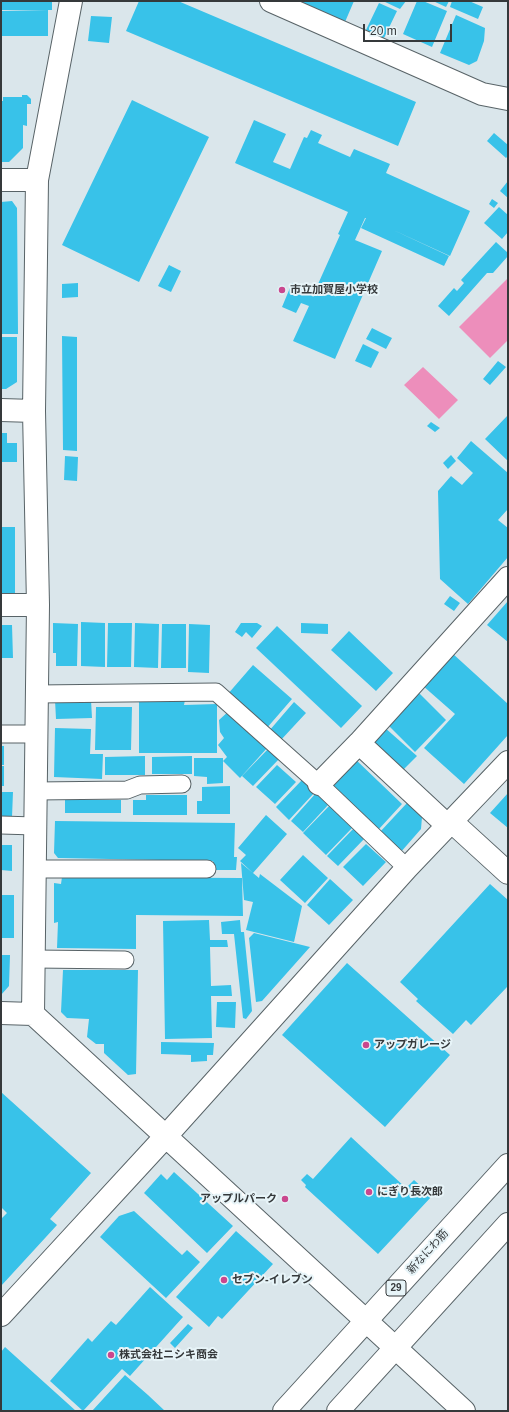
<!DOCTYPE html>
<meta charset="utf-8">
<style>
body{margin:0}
#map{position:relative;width:509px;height:1412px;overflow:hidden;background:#dae6eb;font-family:Arial,sans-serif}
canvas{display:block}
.frame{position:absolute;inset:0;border:2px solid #35393b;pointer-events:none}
.scale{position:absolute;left:363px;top:24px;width:89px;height:18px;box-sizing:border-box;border:2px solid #35393b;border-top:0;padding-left:5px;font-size:12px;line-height:14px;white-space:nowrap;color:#35393b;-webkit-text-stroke:3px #e7f4f8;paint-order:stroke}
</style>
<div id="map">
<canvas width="509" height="1412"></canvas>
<div class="frame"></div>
<div class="scale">20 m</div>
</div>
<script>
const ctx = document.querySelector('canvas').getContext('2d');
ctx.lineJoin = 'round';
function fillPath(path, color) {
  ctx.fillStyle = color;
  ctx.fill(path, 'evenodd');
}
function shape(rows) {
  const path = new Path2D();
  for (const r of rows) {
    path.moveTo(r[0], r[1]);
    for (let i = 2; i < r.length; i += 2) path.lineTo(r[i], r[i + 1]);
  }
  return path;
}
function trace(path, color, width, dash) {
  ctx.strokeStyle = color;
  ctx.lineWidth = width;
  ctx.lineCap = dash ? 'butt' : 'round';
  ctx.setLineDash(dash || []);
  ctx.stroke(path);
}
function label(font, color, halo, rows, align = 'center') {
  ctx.font = font + ' Arial,"Noto Sans JP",sans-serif';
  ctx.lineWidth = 4;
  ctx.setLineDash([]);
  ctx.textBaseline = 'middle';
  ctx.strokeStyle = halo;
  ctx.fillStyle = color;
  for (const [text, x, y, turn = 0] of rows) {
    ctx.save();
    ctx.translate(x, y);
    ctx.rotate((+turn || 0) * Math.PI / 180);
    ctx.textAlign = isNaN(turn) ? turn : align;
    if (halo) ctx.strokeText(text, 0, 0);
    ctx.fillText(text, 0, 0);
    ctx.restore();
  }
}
fillPath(shape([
 [508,278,508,340,490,358,459,327],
 [423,367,458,400,439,419,404,385]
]), '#ed8ebb');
fillPath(shape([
 [1,1,52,1,52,10,1,10],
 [139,1,178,1,416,102,398,146,126,31],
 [297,1,354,1,345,22],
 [383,1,406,1,400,9],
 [417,1,423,1,447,11,432,47,403,34],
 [433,1,449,1,446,7],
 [452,1,469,1,483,7,478,19,450,7],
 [379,3,397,11,384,38,366,30],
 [48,10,48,36,1,36,1,11],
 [456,15,485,28,484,41,477,61,469,65,440,53],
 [91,16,112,17,109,43,88,41],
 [22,95,27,95,31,99,31,104,27,104,27,126,23,125,23,148,9,162,1,162,1,101,3,101,3,97,22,97],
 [132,100,209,137,139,282,62,245],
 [254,120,286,134,273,162,290,169,304,137,307,138,311,130,322,135,318,143,350,157,354,149,390,164,386,173,470,211,450,256,391,229,449,256,444,266,361,228,366,218,365,218,355,240,382,251,335,359,293,341,309,306,301,303,296,313,282,307,292,283,314,293,340,235,338,234,348,212,235,163],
 [494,133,508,145,508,156,506,158,487,141],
 [508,181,508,198,500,191],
 [492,199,498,203,494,208,489,204],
 [12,201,17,208,18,334,1,334,1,202],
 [499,207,508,215,508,232,502,239,484,223],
 [496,242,508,253,508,256,493,273,487,273,449,316,438,306,454,288,457,291,464,283,461,280],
 [169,265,181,271,171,292,158,286],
 [78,283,78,297,62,298,62,284],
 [372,328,392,338,386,349,366,339],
 [62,336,77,337,77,451,63,450],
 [1,337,17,337,17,382,6,389,1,389],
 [363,344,379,352,371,368,355,361],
 [498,361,506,367,490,385,483,379],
 [508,415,508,461,485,439],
 [431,422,440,428,435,432,427,426],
 [1,433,7,433,7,443,17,443,17,462,1,462],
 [471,441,508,473,508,509,498,520,508,528,508,557,468,604,440,579,438,491,451,476,462,485,473,473,457,458],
 [451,455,456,461,448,469,443,463],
 [65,456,78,457,77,481,64,480],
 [1,527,15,527,15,593,1,593],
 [450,596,460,603,454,611,444,604],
 [508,601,508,642,487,625],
 [81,622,105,623,105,667,81,666],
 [53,623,78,624,77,666,56,666,56,653,53,653],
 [108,623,132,623,131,667,107,667],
 [135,623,159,624,158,668,134,667],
 [241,623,257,623,262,626,252,638,246,632,242,637,235,632],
 [301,623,328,624,328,634,301,633],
 [162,624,186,624,186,668,161,668],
 [189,624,210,625,209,673,188,672],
 [1,625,12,625,13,658,1,658],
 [277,626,362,706,341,728,256,648],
 [349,631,393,673,376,691,331,650],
 [452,653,508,704,508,735,464,784,424,748,455,714,422,685],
 [253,665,292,699,266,729,227,695],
 [419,693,446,720,415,752,388,725],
 [55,700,91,700,92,718,56,719],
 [139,700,185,700,184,705,217,704,217,753,139,753],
 [294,702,306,713,280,741,269,731],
 [96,707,132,707,131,750,95,750],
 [229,711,268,747,240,778,223,761,227,757,218,745,224,738,220,732,219,720],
 [384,727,417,756,400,773,374,748,376,736],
 [55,728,91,729,90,754,103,754,102,779,54,777],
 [1,746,4,746,4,765,1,765],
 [268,749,279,759,253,786,242,776],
 [145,756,145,775,105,775,105,757],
 [192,756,192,774,152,774,152,757],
 [194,758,223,758,223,783,207,784,207,777,194,776],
 [354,758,402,804,379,829,331,784],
 [277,765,296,782,275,804,256,787],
 [1,766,4,766,4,786,1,786],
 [302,780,315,792,289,820,276,807],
 [230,786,230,814,197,814,197,801,202,801,202,787],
 [1,792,13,792,12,817,1,817],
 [316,793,329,804,303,832,291,821],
 [508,793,508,828,490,813],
 [146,795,187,795,187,815,133,815,133,800,146,800],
 [65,800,121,800,121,813,65,813],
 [407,803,422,817,421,829,400,853,379,833],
 [330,805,353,827,326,855,303,833],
 [266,815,287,834,253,873,240,861,246,855,238,848],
 [55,821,235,823,234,857,237,857,236,870,215,870,213,861,58,858,54,853],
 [354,828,365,838,338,866,327,856],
 [366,844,386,862,363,886,343,867],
 [1,845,12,845,12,871,1,870],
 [303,855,328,878,305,903,280,880],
 [241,863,259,878,260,874,302,906,294,942,246,930,253,902,244,900],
 [62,877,242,878,243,916,136,915,136,949,57,948,58,922,54,923,54,883,61,884],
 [330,879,353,900,329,925,307,905],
 [490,884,508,900,508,987,507,987,471,1025,466,1020,453,1034,416,1001,418,999,400,982],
 [1,895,14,895,14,938,1,938],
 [209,920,210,940,227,940,228,947,210,947,211,986,231,985,232,996,211,996,212,1038,165,1039,163,921],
 [240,920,241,932,244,932,252,1011,246,1019,243,1018,234,934,222,934,221,922],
 [254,933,310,947,262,1001,256,1002,249,938],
 [1,955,10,955,9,986,1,995],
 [347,963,450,1055,385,1127,282,1035],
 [63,970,138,970,136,1074,128,1075,104,1053,104,1044,96,1044,87,1037,89,1019,67,1018,61,1012],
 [217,1002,236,1002,235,1028,216,1027],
 [161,1042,214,1043,213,1055,207,1055,207,1061,191,1062,191,1055,161,1054],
 [1,1092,91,1173,50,1219,57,1225,1,1286,1,1219,7,1213,1,1207],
 [351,1137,406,1188,414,1180,432,1196,378,1254,305,1187,306,1185,301,1180,307,1174,313,1179],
 [174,1172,233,1226,207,1253,144,1193,161,1174,167,1180],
 [134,1211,182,1255,187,1250,200,1262,166,1298,100,1237,119,1216],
 [236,1231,273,1264,222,1319,218,1316,209,1327,176,1297],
 [150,1287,183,1317,130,1376,122,1369,83,1411,50,1381,88,1338,92,1342,111,1321,116,1325],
 [188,1324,193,1328,175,1348,170,1343],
 [5,1347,76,1411,1,1411,1,1352],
 [125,1375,148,1395,165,1411,92,1411]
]), '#38c2e9');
const service = shape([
 [37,694,216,692,319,784,407,868],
 [1,734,36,734],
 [36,791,127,790,140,785,182,784],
 [1,825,35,826],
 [35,869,207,869],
 [34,959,125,960]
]);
const minor = shape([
 [271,1,482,94,508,99],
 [1,180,37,180],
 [1,410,34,411],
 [1,605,38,605],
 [359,743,448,826],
 [319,784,359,743,508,578],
 [451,821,508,873],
 [1,1013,33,1014,464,1411],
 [33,1014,38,605,34,411,37,180,71,1],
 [1,1315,166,1136,407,868,508,762]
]);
const primary = shape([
 [284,1411,508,1165],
 [338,1411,508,1224]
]);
trace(service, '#586367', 19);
trace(minor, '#586367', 24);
trace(primary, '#586367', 24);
trace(service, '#fff', 17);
trace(minor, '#fff', 22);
trace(primary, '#fff', 22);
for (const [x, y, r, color] of [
 [282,290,4,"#ca478e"],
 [366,1045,4,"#ca478e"],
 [369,1192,4,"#ca478e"],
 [285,1199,4,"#ca478e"],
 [224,1280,4,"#ca478e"],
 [111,1355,4,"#ca478e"]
]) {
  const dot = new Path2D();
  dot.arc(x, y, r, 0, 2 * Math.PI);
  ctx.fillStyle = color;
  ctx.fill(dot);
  trace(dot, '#e7f4f8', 1.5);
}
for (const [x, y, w] of [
 [396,1288,20]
]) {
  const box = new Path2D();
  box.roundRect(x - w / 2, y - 8, w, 16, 3);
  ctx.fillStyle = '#e7f4f8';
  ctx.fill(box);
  trace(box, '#35393b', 1);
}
label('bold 10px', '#35393b', null, [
 ["29",396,1288]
]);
label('bold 11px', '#35393b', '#e7f4f8', [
 ["市立加賀屋小学校",290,290],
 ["アップガレージ",374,1045],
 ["にぎり長次郎",377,1192],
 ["アップルパーク",277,1199,"right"],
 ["セブン-イレブン",232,1280],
 ["株式会社ニシキ商会",119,1355]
], 'left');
label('11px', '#35393b', '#e7f4f8', [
 ["新なにわ筋",428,1252,-48]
]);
</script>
